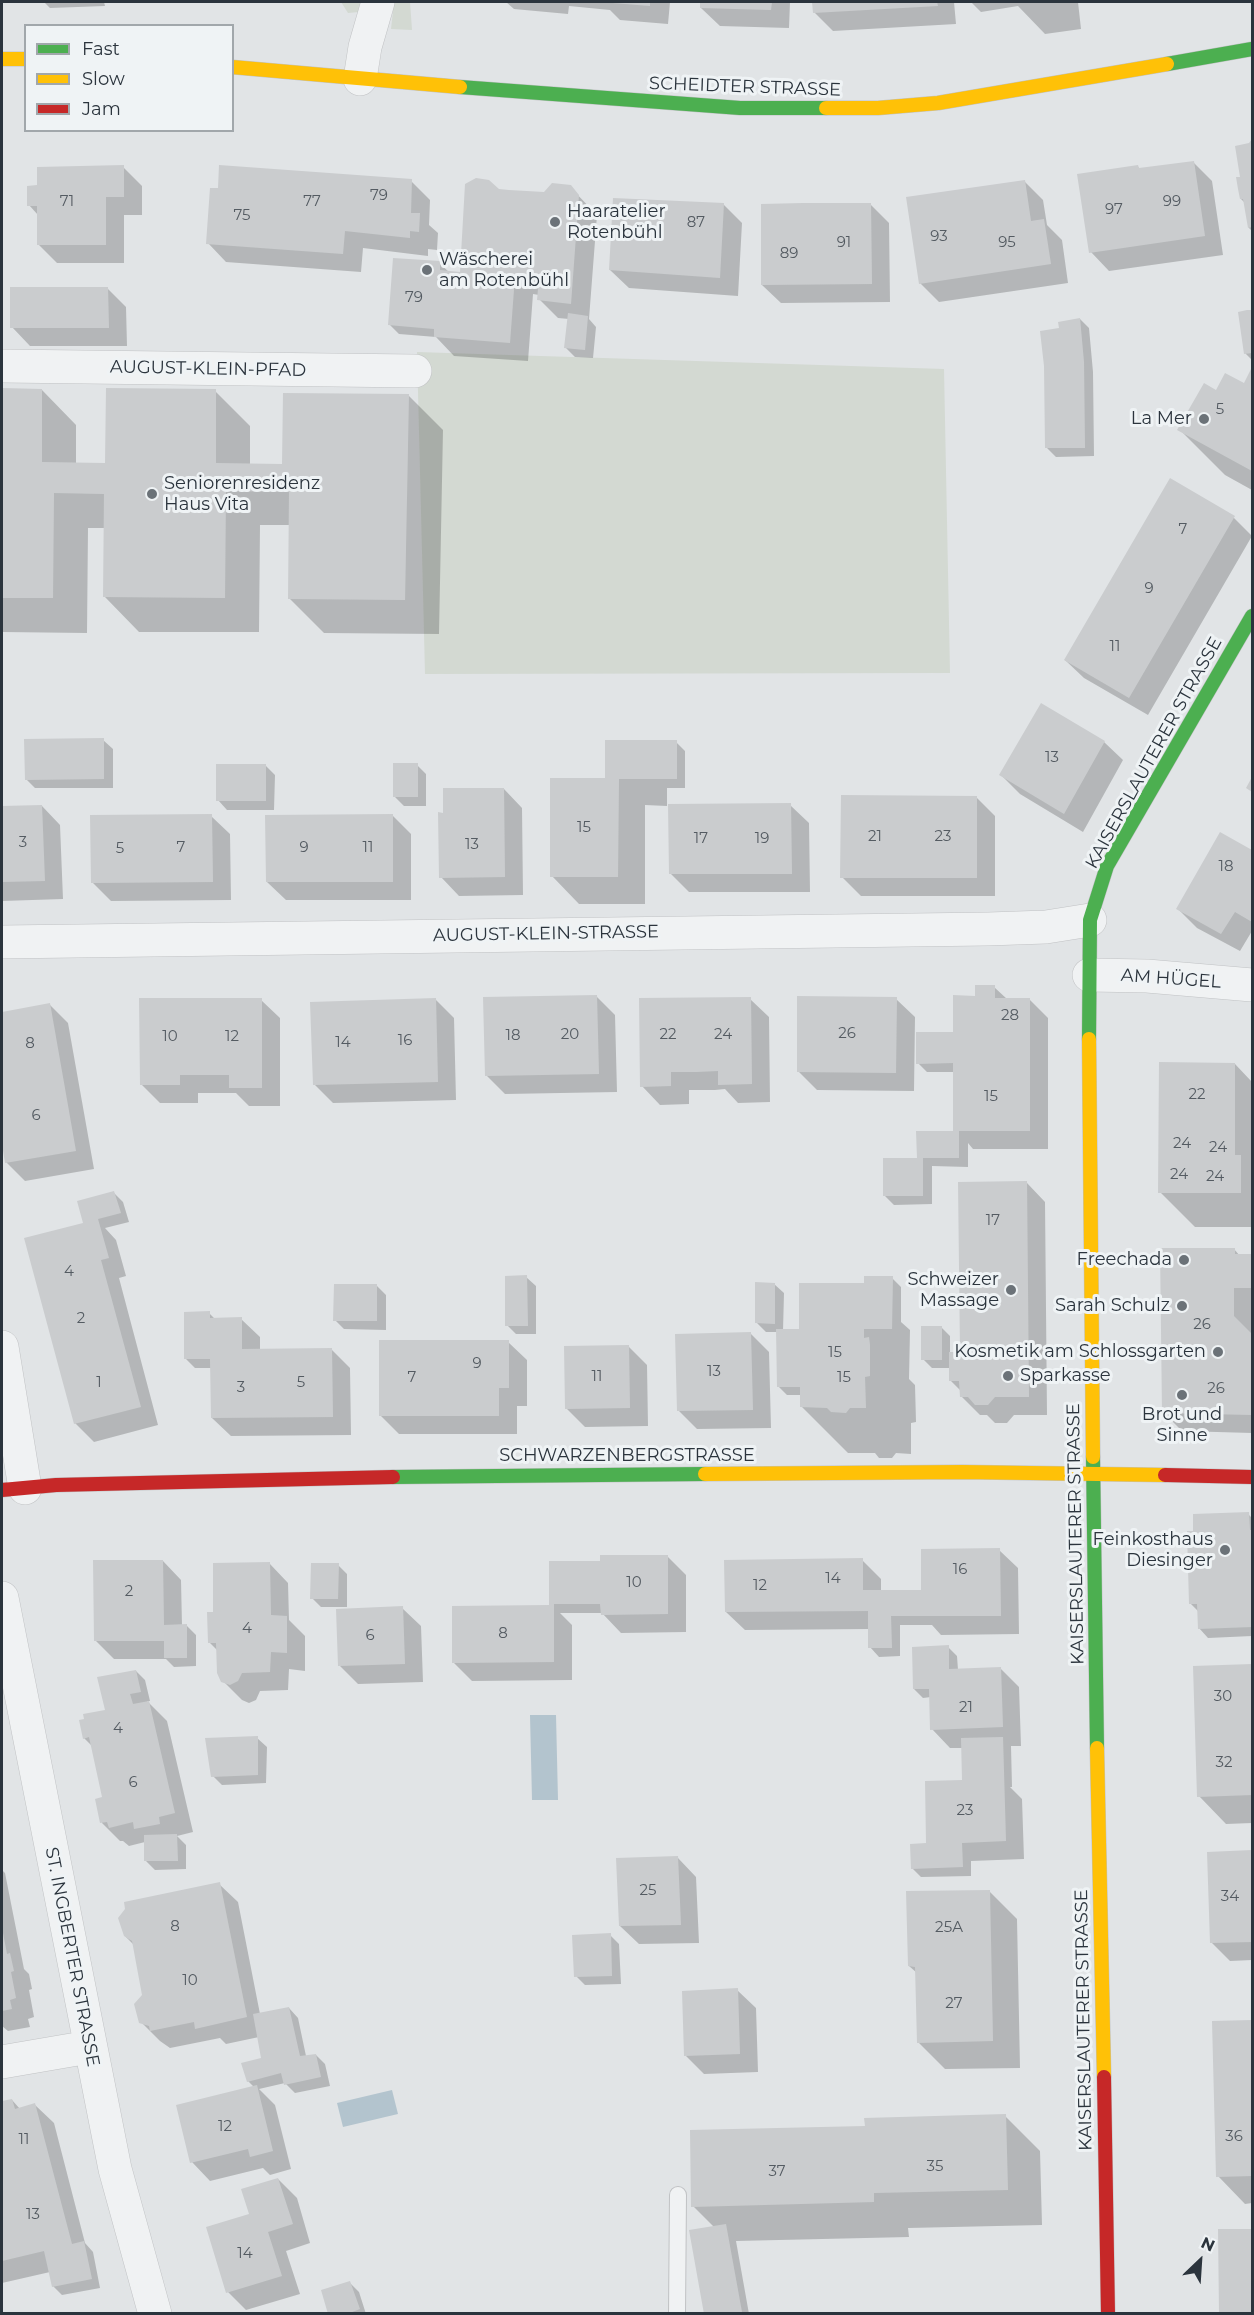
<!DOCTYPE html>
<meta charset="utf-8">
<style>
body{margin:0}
#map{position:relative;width:1254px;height:2315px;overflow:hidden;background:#e1e4e6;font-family:Montserrat,sans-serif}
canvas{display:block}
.frame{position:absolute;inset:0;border:3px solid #2b343d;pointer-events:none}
.legend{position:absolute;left:24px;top:24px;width:210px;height:108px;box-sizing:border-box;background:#eff3f5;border:2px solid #a1a7ab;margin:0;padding:8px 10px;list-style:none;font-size:18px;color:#2b343d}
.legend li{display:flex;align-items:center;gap:12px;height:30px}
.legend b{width:30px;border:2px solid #a1a7ab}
.north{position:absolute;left:1170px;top:2231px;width:60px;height:60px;-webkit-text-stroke:4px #eff3f5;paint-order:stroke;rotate:25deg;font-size:16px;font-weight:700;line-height:24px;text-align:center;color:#2b343d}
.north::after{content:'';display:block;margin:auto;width:21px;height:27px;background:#2b343d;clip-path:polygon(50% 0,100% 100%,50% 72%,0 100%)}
</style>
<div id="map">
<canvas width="1254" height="2315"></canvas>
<div class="frame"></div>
<ul class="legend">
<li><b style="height:8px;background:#4caf50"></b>Fast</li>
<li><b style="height:8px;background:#ffc107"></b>Slow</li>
<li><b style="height:8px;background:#c62828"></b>Jam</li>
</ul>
<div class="north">N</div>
</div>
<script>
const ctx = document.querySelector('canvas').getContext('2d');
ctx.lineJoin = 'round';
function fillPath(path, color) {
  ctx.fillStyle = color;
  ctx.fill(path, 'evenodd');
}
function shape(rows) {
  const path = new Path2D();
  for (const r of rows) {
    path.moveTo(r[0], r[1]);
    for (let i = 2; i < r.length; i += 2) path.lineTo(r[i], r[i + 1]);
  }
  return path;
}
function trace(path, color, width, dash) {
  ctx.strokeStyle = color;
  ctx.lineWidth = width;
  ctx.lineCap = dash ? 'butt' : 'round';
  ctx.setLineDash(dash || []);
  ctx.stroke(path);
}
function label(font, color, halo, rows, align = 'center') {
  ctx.font = font + ' Montserrat,sans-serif';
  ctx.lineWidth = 6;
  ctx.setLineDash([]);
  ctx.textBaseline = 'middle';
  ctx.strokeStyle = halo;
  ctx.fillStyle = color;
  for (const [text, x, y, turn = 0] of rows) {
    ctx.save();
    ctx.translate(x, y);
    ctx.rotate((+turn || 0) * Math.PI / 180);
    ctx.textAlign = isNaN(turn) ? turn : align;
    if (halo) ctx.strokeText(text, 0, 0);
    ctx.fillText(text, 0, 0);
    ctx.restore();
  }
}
fillPath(shape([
 [341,2,363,2,359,12,348,13],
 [394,2,410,2,412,30,391,29],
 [417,352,944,369,950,673,425,674]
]), '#d3d9d2');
fillPath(shape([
 [530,1715,556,1715,558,1800,532,1800],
 [392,2090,398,2114,343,2127,337,2103]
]), '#b3c4ce');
fillPath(shape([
 [44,2,104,2,105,6,50,8],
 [506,2,670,2,668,24,620,20,610,10,569,6,568,14,514,9],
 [701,2,790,2,789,28,720,26,701,8],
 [814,2,954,2,956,24,833,31,814,12],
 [971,2,1078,2,1081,29,1045,34,1018,6,981,12],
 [1252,142,1252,231,1249,228,1245,203,1241,199,1241,178],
 [1193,162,1212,181,1223,255,1109,271,1091,252,1138,167,1141,170],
 [123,167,142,186,142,215,124,215,124,263,57,263,38,244,38,215,29,205],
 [411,181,430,200,429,225,438,233,437,250,428,249,428,256,363,248,361,272,226,262,208,243],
 [1024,181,1043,200,1047,225,1062,240,1068,283,939,302,920,283],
 [570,187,597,215,589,319,596,327,593,358,575,357,566,348,569,319,558,318,539,299,539,295,533,294,528,361,454,356,436,337,399,334,390,325,439,263,449,272,462,273,498,190,544,194],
 [723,204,742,223,738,296,629,288,610,270],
 [870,204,889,223,890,302,781,303,762,285],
 [108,289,126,307,127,346,30,346,12,327],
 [1252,312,1252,360,1245,353,1240,314],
 [1080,319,1089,328,1093,372,1094,456,1056,457,1047,448],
 [1252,370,1252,490,1225,475,1179,429,1217,392,1245,385],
 [2,390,42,390,76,425,76,464,107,464,215,391,250,426,250,465,284,465,408,395,443,430,439,634,324,633,289,598,290,525,260,525,259,632,139,632,105,597,105,528,88,528,87,633,2,632],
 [1170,480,1234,518,1252,536,1148,715,1084,678,1065,660],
 [103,740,113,749,113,788,35,788,26,779],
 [676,742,685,751,685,788,667,788,667,806,645,805,645,904,579,904,552,876,607,779],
 [1104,742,1123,760,1083,832,1020,794,1001,775],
 [417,765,426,774,426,806,404,806,395,797],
 [266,766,275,775,274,810,227,810,218,800],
 [504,789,522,808,523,895,459,896,441,877,444,814],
 [977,798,995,816,995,896,861,896,842,877],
 [790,805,809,823,810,892,689,892,670,873],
 [42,806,60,825,63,899,2,901,2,808],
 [392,815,411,834,411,900,286,900,267,882],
 [211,816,230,834,231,900,111,901,92,882],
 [1220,834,1252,852,1252,931,1240,951,1197,928,1178,909],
 [994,987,1007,999,1029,999,1048,1018,1048,1149,973,1149,968,1143,968,1167,932,1166,932,1204,894,1205,885,1196,918,1159,955,1132,954,1072,927,1072,918,1063,954,1035,976,997],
 [597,997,615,1015,617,1092,505,1094,486,1075],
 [435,999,454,1018,456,1100,333,1103,315,1085],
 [750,999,769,1017,770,1102,738,1103,725,1089,715,1090,689,1090,689,1104,660,1105,642,1086],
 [896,999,915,1017,914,1091,817,1090,798,1071],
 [261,1000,280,1018,280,1106,249,1106,236,1093,198,1093,198,1103,160,1103,141,1084],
 [50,1005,68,1023,94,1169,25,1181,6,1162,2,1136,2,1013],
 [1235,1064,1252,1082,1252,1227,1195,1227,1160,1192],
 [1027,1183,1045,1202,1047,1415,1014,1415,1007,1423,995,1423,987,1415,980,1415,961,1396,961,1391,951,1381,951,1368,932,1368,923,1359,941,1327,950,1336,950,1353,962,1353],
 [114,1193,123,1202,129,1222,105,1228,116,1240,126,1276,119,1278,158,1425,94,1442,75,1423,86,1224],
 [1234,1249,1240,1256,1252,1256,1252,1433,1182,1431,1163,1412],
 [526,1277,536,1286,536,1334,516,1334,507,1325],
 [892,1278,901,1287,901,1322,910,1330,909,1379,915,1385,916,1422,911,1423,911,1454,896,1453,892,1458,879,1458,875,1453,848,1453,802,1407,802,1395,787,1395,778,1386,778,1332,766,1332,757,1323,774,1284,784,1293,783,1331,799,1330,863,1284],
 [377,1286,386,1295,386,1330,344,1329,335,1320],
 [209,1313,215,1319,241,1319,260,1337,260,1350,331,1349,350,1368,351,1435,231,1436,212,1418,212,1368,195,1368,186,1359],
 [751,1334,769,1352,771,1428,697,1429,678,1410],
 [508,1342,527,1360,527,1406,517,1406,517,1434,399,1434,381,1416],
 [628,1346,647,1365,648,1426,585,1427,567,1409],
 [1248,1514,1252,1518,1252,1636,1208,1638,1199,1628,1199,1612,1190,1603],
 [999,1550,1018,1568,1019,1634,941,1635,932,1625,900,1625,900,1656,879,1657,870,1647,870,1629,745,1630,726,1612,862,1560,881,1579,881,1592,922,1592],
 [667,1556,686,1575,686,1632,621,1633,602,1613,560,1613,572,1625,572,1680,472,1681,454,1663,551,1606,602,1563],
 [163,1561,181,1580,182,1626,187,1626,196,1635,196,1666,174,1667,166,1659,114,1659,95,1640],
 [270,1564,288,1583,289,1620,305,1636,305,1671,289,1669,288,1690,260,1691,256,1700,249,1703,242,1700,223,1681,217,1650,209,1642,214,1614],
 [338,1565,347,1574,347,1607,321,1607,312,1598],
 [402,1608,421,1626,423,1682,358,1684,340,1666],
 [948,1647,957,1656,958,1670,1000,1668,1019,1687,1021,1746,1011,1746,1012,1787,1010,1787,1022,1799,1024,1859,971,1861,971,1876,921,1877,912,1868,930,1845,963,1782,963,1748,950,1748,932,1729,931,1697,923,1698,914,1689],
 [1252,1665,1252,1823,1226,1824,1199,1796,1195,1667],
 [136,1671,145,1680,150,1701,147,1701,167,1721,193,1832,177,1836,186,1845,186,1869,155,1870,146,1861,145,1842,129,1846,123,1841,120,1841,102,1823,104,1798,93,1747,84,1738],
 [257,1738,267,1747,266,1783,222,1785,213,1776],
 [1252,1852,1252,1960,1230,1961,1211,1942,1209,1853],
 [678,1858,696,1877,699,1943,639,1944,620,1926],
 [2,1870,5,1873,24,1969,29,1974,32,1989,29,1990,34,2017,28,2019,30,2027,8,2031,2,2026],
 [219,1884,238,1902,260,2014,289,2008,298,2018,306,2056,316,2055,325,2064,330,2086,295,2093,285,2083,259,2089,275,2105,291,2169,270,2175,263,2168,210,2181,192,2162,254,2087,248,2081,263,2059,259,2037,226,2044,220,2038,170,2048,160,2041,141,2022,143,1995,134,1945,125,1936],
 [989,1891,1017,1919,1020,2068,945,2069,918,2042,917,1973,909,1966],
 [610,1935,619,1944,621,1984,585,1985,576,1976],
 [737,1990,756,2008,758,2072,704,2074,686,2056],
 [1252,2022,1252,2203,1245,2204,1218,2176,1214,2023],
 [12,2100,20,2109,35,2105,54,2123,85,2243,93,2252,100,2288,62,2295,53,2286,50,2272,2,2283,2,2103],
 [1005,2116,1040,2151,1042,2225,908,2228,909,2237,736,2241,749,2314,706,2314,715,2228,693,2206,866,2127],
 [278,2179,297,2198,310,2243,286,2251,300,2294,246,2310,228,2292,251,2215],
 [1252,2230,1252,2314,1221,2314,1220,2231],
 [350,2283,359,2292,366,2314,330,2314]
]), '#0003');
fillPath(shape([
 [613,2,650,2,650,6,613,3],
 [700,2,772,2,771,10,700,8],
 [812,2,937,2,938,6,813,13],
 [1252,139,1252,227,1248,228,1243,199,1240,199,1238,189,1236,177,1240,177,1235,146,1249,143],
 [1194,161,1205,236,1089,253,1077,174,1138,165,1139,168],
 [124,165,124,197,106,197,106,245,37,245,37,206,27,206,27,186,37,185,37,167],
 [219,165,412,179,411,213,420,213,419,232,410,231,410,238,345,231,343,254,206,244,210,188,218,188],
 [476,178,489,180,499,189,509,190,544,192,552,183,571,185,579,195,571,304,537,300,539,278,515,276,510,343,434,337,434,329,388,325,393,258,440,261,440,270,460,272,465,184],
 [1025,180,1031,221,1044,219,1051,264,919,284,906,197],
 [613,198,724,203,720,278,609,270],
 [803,203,871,203,872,284,761,285,761,204],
 [10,287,108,287,109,328,10,328],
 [1247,310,1252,310,1252,353,1244,354,1238,312],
 [568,313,588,316,585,350,564,348],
 [1080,318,1084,362,1085,448,1045,448,1044,366,1040,331,1059,328,1058,322],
 [1252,367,1252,471,1177,430,1204,383,1216,390,1225,373,1244,383],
 [2,388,42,389,42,462,105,463,106,388,216,389,216,463,282,464,283,393,409,394,405,600,288,599,289,492,226,491,225,598,103,597,104,494,54,493,53,598,2,598],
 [1170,478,1235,516,1129,698,1064,660],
 [1041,703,1105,741,1064,814,999,775],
 [104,738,104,779,25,780,24,739],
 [605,740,677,740,677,779,619,779,618,877,550,877,550,778,605,778],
 [393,763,418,763,418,797,393,797],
 [216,764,266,764,266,801,216,801],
 [1252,777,1252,792,1246,788],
 [443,788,504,788,505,877,439,878,438,812,443,813],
 [841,795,977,796,977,878,840,878],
 [791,803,792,874,669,874,668,804],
 [42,805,45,881,2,882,2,806],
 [212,814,213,882,91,883,90,815],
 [393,814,393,882,266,882,265,815],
 [1220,832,1252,850,1252,922,1235,912,1221,934,1176,909],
 [975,985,995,985,995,998,1030,998,1030,1131,959,1131,959,1158,923,1158,923,1196,883,1196,883,1158,917,1158,916,1131,953,1131,953,1063,916,1064,916,1032,953,1032,953,995,975,996],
 [597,995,599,1074,485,1076,483,997],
 [797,996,897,997,896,1073,797,1072],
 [751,997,752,1084,718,1085,718,1071,696,1072,671,1072,671,1086,640,1087,639,998],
 [139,998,262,998,262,1088,229,1088,229,1075,180,1075,180,1085,140,1085],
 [436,998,438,1082,313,1085,310,1002],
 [50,1003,76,1151,5,1163,2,1144,2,1012],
 [1159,1062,1235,1063,1235,1155,1241,1155,1241,1193,1158,1193],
 [1027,1181,1029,1397,995,1397,988,1405,975,1405,968,1397,960,1397,959,1381,949,1381,949,1352,960,1352,958,1182],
 [114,1191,121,1213,98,1219,109,1258,101,1260,141,1407,74,1424,24,1238,83,1223,77,1201],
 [1160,1248,1235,1248,1235,1254,1252,1254,1252,1288,1234,1288,1234,1316,1252,1334,1252,1415,1162,1413],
 [527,1275,528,1326,505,1326,505,1276],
 [864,1276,893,1276,892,1329,864,1329,864,1338,869,1337,870,1345,870,1376,865,1377,866,1408,850,1408,846,1413,831,1412,827,1408,800,1407,800,1387,777,1387,776,1329,799,1329,799,1283,864,1283],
 [755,1282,775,1283,775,1324,755,1323],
 [334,1284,377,1284,377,1321,333,1321],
 [210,1311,210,1318,242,1317,242,1349,332,1348,333,1417,211,1418,210,1359,184,1359,184,1312],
 [921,1326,942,1326,942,1360,921,1360],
 [751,1332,753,1410,677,1411,675,1334],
 [379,1340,509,1340,509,1388,499,1388,499,1416,379,1416],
 [629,1345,630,1408,565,1409,564,1346],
 [1249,1512,1250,1530,1252,1530,1252,1627,1198,1629,1197,1604,1189,1604,1187,1531,1193,1531,1193,1514],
 [1000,1548,1001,1616,891,1616,892,1648,868,1648,868,1611,725,1612,724,1560,863,1558,863,1590,921,1590,921,1549],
 [600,1555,668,1555,668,1614,601,1615,600,1604,554,1604,554,1662,452,1663,452,1606,549,1605,549,1561,600,1561],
 [93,1560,163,1560,164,1625,187,1624,187,1658,164,1658,164,1641,94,1641],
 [270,1562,271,1615,287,1616,287,1653,271,1652,270,1672,242,1673,238,1681,230,1685,221,1682,217,1673,216,1643,208,1643,207,1612,213,1612,213,1563],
 [311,1563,339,1563,338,1599,310,1599],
 [403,1606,405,1664,338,1666,336,1609],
 [949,1645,949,1669,1001,1667,1003,1727,930,1730,929,1689,913,1689,912,1647],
 [1252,1664,1252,1795,1197,1797,1193,1666],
 [136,1670,141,1692,130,1694,133,1704,149,1701,175,1813,159,1817,160,1824,134,1829,133,1822,109,1828,107,1822,100,1823,95,1799,102,1797,89,1737,83,1739,79,1720,84,1719,83,1714,105,1710,97,1677],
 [258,1736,258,1775,211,1777,205,1738],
 [1003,1737,1006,1841,962,1843,963,1867,911,1869,910,1844,926,1843,925,1781,962,1780,961,1738],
 [177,1834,178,1861,144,1861,144,1835],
 [1252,1850,1252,1942,1210,1943,1207,1852],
 [678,1856,681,1925,619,1926,616,1858],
 [220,1882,247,2017,195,2029,194,2022,150,2031,149,2026,139,2023,134,2004,142,1995,132,1941,124,1936,118,1918,125,1909,124,1902],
 [990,1890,993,2041,917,2043,915,1967,908,1966,906,1891],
 [3,1933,7,1954,10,1953,14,1971,11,1972,16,1998,10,2000,12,2009,2,2011],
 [611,1933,612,1976,574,1977,572,1935],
 [738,1988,740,2054,684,2056,682,1991],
 [289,2007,300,2056,316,2054,321,2077,284,2085,281,2073,247,2082,241,2063,261,2058,253,2014],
 [1252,2020,1252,2176,1216,2177,1212,2021],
 [257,2085,273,2151,250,2157,248,2149,190,2163,176,2105],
 [12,2099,15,2109,35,2103,72,2244,84,2241,92,2279,52,2287,44,2251,2,2261,2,2101],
 [1006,2114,1008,2190,874,2193,874,2202,691,2207,690,2130,865,2126,864,2118],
 [278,2178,293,2224,268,2232,282,2276,226,2293,206,2227,249,2214,241,2189],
 [726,2224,742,2312,704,2314,689,2230],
 [1218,2229,1252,2229,1252,2314,1219,2314],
 [350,2281,360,2309,347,2314,328,2314,321,2290]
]), '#caccce');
const lane = shape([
 [677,2314,678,2195]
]);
const street = shape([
 [360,79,365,47,378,2],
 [2,366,415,371],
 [2,942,988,929,1046,927,1090,920],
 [1089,975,1147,976,1252,985],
 [2,1347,25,1488],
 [2,1598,115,2169,155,2314],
 [2,2062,89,2047]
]);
const fast = shape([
 [1167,64,1252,49],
 [460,87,740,108,826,108],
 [1089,1039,1090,920,1107,866,1252,616],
 [1093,1457,1097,1748],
 [393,1477,705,1474]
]);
const slow = shape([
 [2,59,26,59],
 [232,67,460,87],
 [826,108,878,108,938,103,1167,64],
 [1089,1039,1093,1457],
 [705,1474,962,1472,1165,1475],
 [1097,1748,1104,2077]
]);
const jam = shape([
 [1165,1475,1252,1477],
 [2,1490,56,1485,393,1477],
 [1104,2077,1108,2314]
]);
trace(lane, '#c0c2c4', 18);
trace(street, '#c0c2c4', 34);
trace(fast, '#c0c2c4', 15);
trace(slow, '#c0c2c4', 15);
trace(jam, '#c0c2c4', 15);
trace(lane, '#f0f2f3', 16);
trace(street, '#f0f2f3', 33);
trace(fast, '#4caf50', 14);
trace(slow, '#ffc107', 14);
trace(jam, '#c62828', 14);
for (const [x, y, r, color] of [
 [555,222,6,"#6b7278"],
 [427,270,6,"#6b7278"],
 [1204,419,6,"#6b7278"],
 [152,494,6,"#6b7278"],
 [1184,1260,6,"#6b7278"],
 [1011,1290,6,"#6b7278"],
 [1182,1306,6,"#6b7278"],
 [1218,1352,6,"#6b7278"],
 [1008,1376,6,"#6b7278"],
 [1182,1395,6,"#6b7278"],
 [1225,1550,6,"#6b7278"]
]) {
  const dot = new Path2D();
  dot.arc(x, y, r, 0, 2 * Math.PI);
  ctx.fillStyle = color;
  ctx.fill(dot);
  trace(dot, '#eff3f5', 2);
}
label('15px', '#545b62', null, [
 ["79",379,196],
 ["71",67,202],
 ["77",312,202],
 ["99",1172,202],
 ["97",1114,210],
 ["75",242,216],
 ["87",696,223],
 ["93",939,237],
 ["91",844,243],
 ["95",1007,243],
 ["89",789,254],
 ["79",414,298],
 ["5",1220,410],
 ["7",1183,530],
 ["9",1149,589],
 ["11",1115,647],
 ["13",1052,758],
 ["15",584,828],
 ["21",875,837],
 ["23",943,837],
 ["17",701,839],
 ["19",762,839],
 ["3",23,843],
 ["13",472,845],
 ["7",181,848],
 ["9",304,848],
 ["11",368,848],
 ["5",120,849],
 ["18",1226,867],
 ["28",1010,1016],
 ["26",847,1034],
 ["20",570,1035],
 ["22",668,1035],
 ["24",723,1035],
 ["18",513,1036],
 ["10",170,1037],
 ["12",232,1037],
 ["16",405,1041],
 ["14",343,1043],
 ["8",30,1044],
 ["22",1197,1095],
 ["15",991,1097],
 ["6",36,1116],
 ["24",1182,1144],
 ["24",1218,1148],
 ["24",1179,1175],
 ["24",1215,1177],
 ["17",993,1221],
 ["4",69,1272],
 ["2",81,1319],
 ["26",1202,1325],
 ["15",835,1353],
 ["9",477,1364],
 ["13",714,1372],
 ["11",597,1377],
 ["7",412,1378],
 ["15",844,1378],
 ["1",99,1383],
 ["5",301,1383],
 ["3",241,1388],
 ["26",1216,1389],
 ["16",960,1570],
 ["14",833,1579],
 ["10",634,1583],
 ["12",760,1586],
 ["2",129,1592],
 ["4",247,1629],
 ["8",503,1634],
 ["6",370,1636],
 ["30",1223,1697],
 ["21",966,1708],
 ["4",118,1729],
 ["32",1224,1763],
 ["6",133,1783],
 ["23",965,1811],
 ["25",648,1891],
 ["34",1230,1897],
 ["8",175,1927],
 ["25A",949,1928],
 ["10",190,1981],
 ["27",954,2004],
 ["12",225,2127],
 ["36",1234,2137],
 ["11",24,2140],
 ["35",935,2167],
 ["37",777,2172],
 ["13",33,2215],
 ["14",245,2254]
]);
label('18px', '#2b343d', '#eff3f5', [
 ["SCHEIDTER STRASSE",745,87,2],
 ["AUGUST-KLEIN-PFAD",208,369,1],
 ["KAISERSLAUTERER STRASSE",1154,753,-61],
 ["AUGUST-KLEIN-STRASSE",546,934,-1],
 ["AM HÜGEL",1171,979,4],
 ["SCHWARZENBERGSTRASSE",627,1456],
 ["KAISERSLAUTERER STRASSE",1076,1534,-91],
 ["ST. INGBERTER STRASSE",72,1957,79],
 ["KAISERSLAUTERER STRASSE",1084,2020,-91]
]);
label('18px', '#2b343d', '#eff3f5', [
 ["Haaratelier",567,212,"left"],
 ["Rotenbühl",567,233,"left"],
 ["Wäscherei",439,260,"left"],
 ["am Rotenbühl",439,281,"left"],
 ["La Mer",1192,419],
 ["Seniorenresidenz",164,484,"left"],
 ["Haus Vita",164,505,"left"],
 ["Freechada",1172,1260],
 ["Schweizer",999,1280],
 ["Massage",999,1301],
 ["Sarah Schulz",1170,1306],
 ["Kosmetik am Schlossgarten",1206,1352],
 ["Sparkasse",1020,1376,"left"],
 ["Brot und",1182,1415,"center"],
 ["Sinne",1182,1436,"center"],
 ["Feinkosthaus",1213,1540],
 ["Diesinger",1213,1561]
], 'right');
</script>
